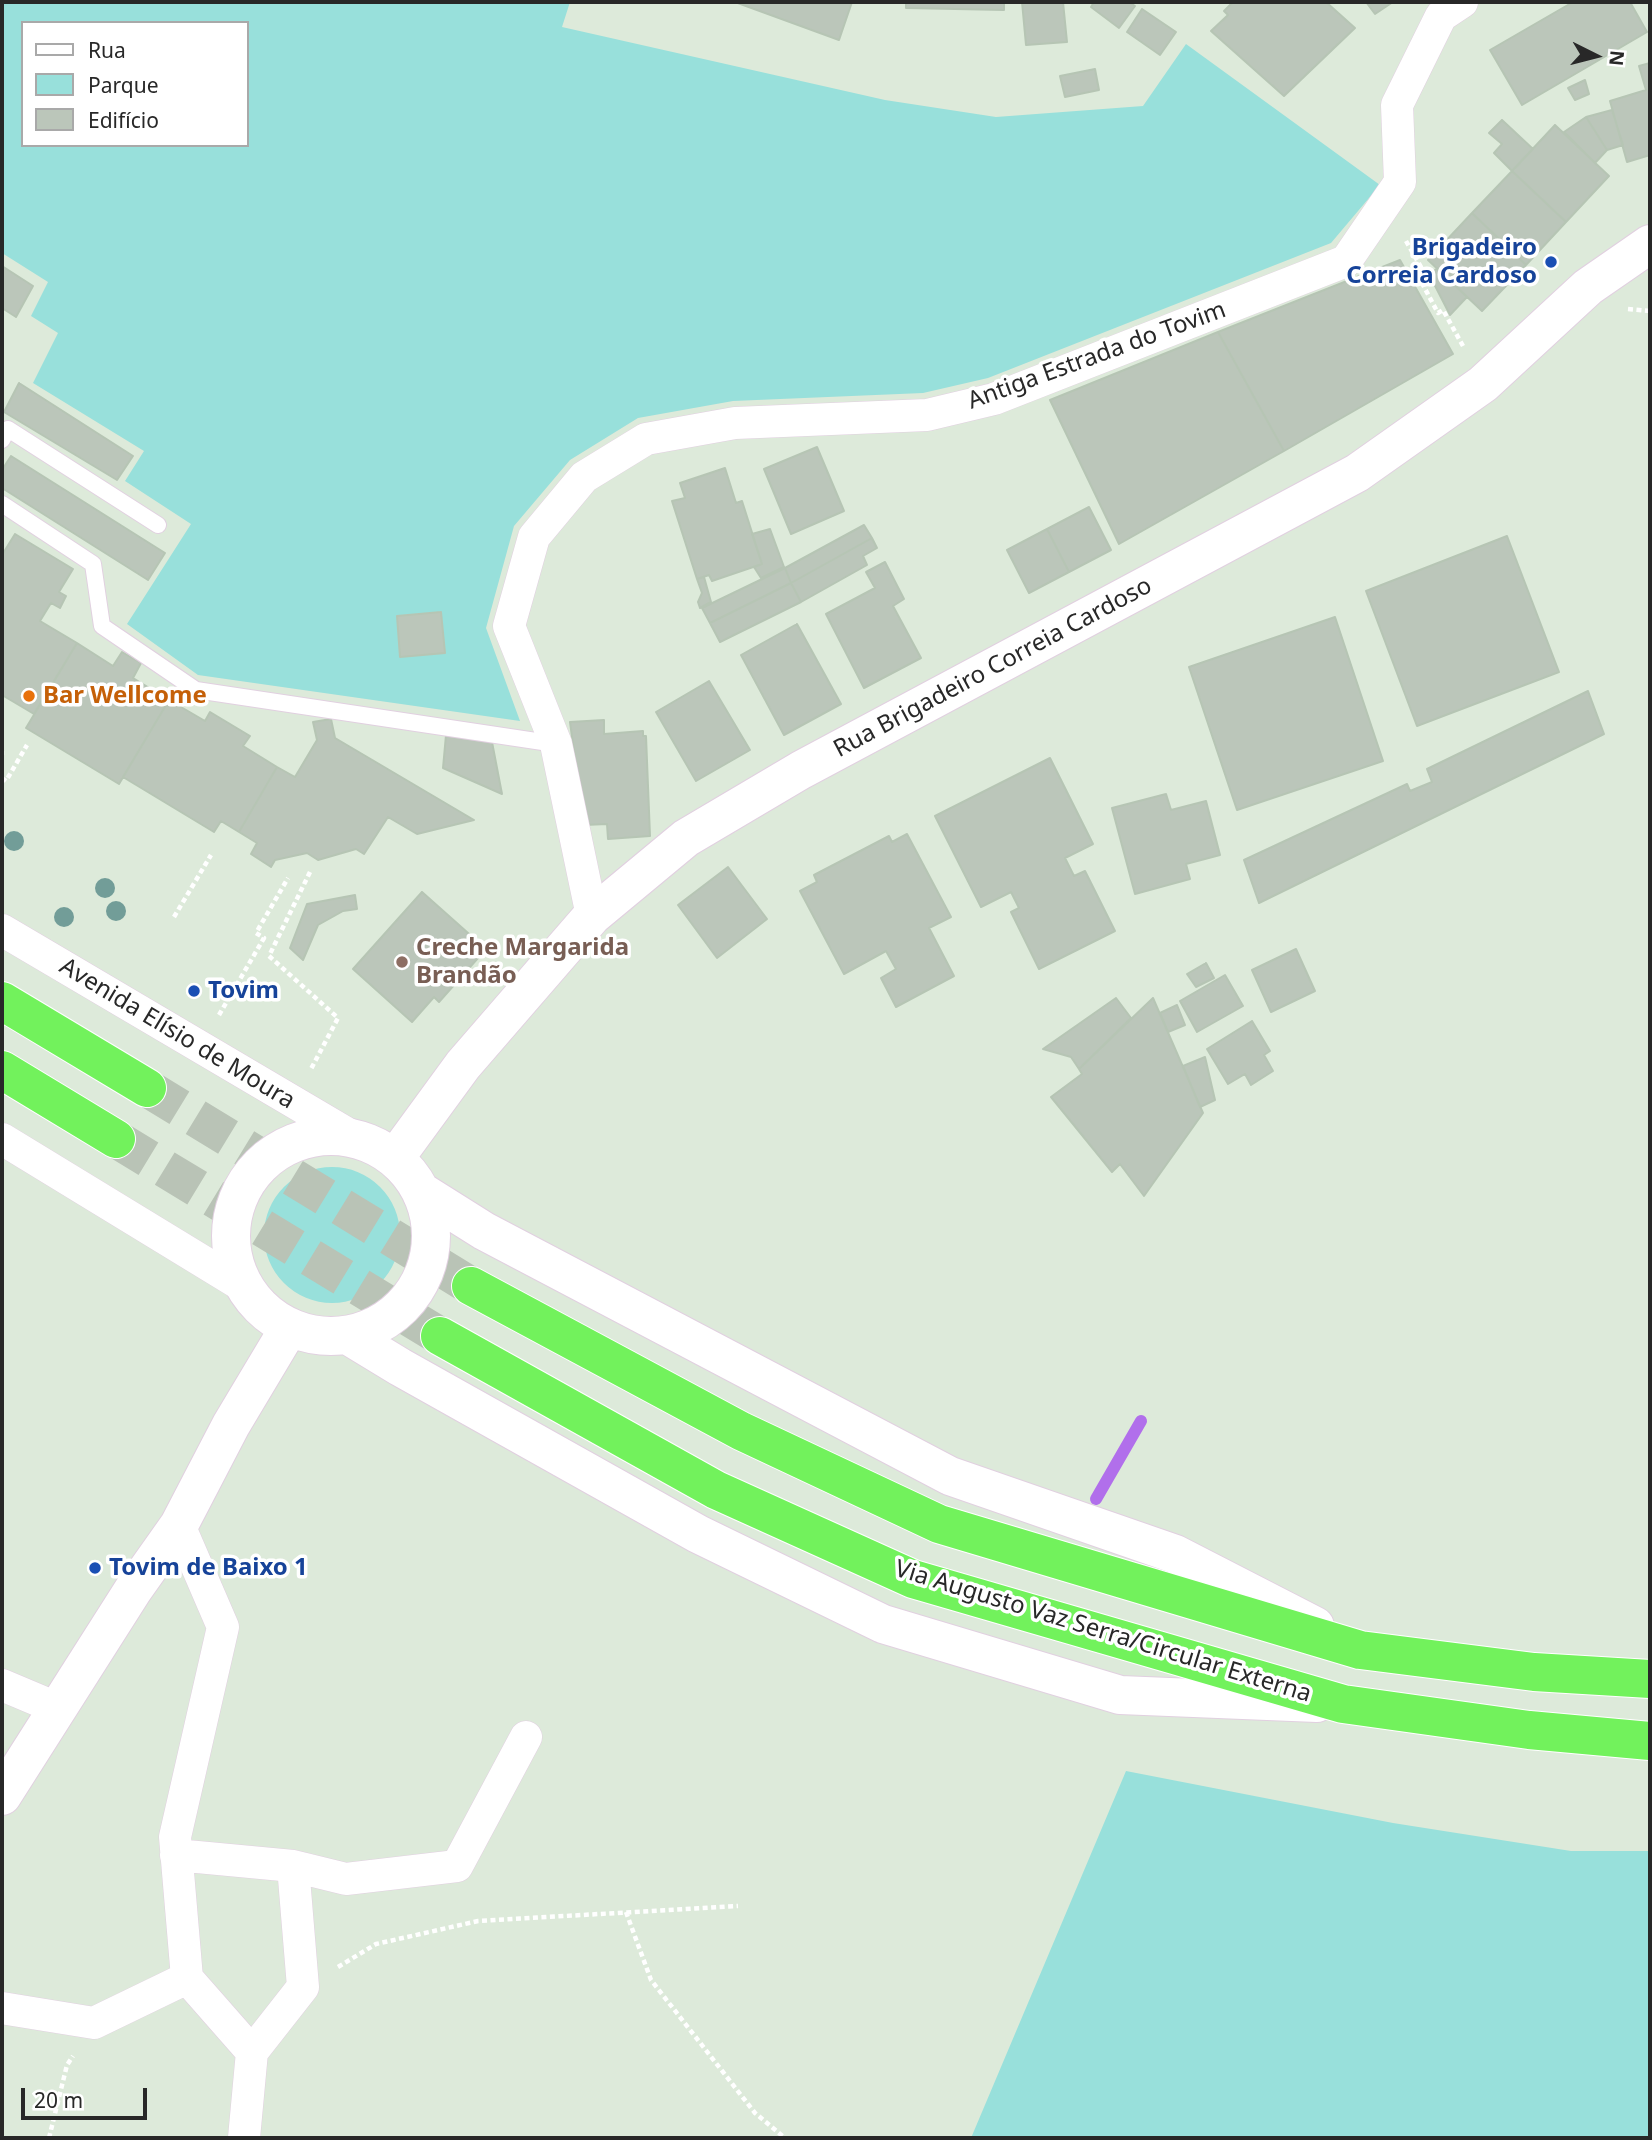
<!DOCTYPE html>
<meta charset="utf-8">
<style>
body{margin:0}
#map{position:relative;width:1652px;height:2140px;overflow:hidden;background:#ddeada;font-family:"Noto Sans",sans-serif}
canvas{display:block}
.frame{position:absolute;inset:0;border:4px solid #282828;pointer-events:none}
.legend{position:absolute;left:21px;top:21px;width:228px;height:126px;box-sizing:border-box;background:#fff;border:2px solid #a9a9a9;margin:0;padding:9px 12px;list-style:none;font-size:21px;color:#282828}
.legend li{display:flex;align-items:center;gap:14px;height:35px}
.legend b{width:35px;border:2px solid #a9a9a9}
.north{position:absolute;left:1561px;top:21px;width:70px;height:70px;-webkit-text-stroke:5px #fff;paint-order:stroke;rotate:96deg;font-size:19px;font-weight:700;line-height:28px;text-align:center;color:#282828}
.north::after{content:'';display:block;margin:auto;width:24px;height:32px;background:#282828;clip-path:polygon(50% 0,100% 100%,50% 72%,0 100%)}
.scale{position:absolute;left:21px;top:2088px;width:126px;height:32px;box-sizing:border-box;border:4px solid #282828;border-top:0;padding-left:9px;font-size:21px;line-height:24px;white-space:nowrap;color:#282828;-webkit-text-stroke:5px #fff;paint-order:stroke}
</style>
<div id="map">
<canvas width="1652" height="2140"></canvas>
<div class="frame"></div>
<ul class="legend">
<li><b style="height:9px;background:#fff"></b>Rua</li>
<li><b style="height:19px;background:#98e0db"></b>Parque</li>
<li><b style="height:19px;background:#bbc6ba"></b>Edifício</li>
</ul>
<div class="north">N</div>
<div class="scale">20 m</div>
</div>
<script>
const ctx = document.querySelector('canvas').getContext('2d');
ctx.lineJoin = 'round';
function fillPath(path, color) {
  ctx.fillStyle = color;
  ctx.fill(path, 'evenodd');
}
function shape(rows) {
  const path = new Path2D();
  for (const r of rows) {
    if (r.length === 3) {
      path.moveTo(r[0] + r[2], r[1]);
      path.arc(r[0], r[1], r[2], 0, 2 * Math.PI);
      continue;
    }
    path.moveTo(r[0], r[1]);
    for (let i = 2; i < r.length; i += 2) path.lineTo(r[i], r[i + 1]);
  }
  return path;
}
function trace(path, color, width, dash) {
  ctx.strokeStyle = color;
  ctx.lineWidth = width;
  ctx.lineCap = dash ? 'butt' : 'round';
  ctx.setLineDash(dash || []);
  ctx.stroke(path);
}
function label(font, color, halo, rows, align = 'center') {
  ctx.font = font + ' "Noto Sans",sans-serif';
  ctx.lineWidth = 7;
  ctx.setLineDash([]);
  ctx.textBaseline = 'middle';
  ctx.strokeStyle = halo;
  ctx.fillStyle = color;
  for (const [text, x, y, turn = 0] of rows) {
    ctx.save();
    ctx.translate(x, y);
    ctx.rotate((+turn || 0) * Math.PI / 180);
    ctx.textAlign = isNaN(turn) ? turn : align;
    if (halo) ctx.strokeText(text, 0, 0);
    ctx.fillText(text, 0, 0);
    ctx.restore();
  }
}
fillPath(shape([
 [2,2,570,2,562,27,885,100,996,117,1143,106,1186,44,1380,185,1331,243,988,378,923,393,733,401,638,418,570,460,514,526,486,628,520,721,198,675,127,624,191,524,125,481,144,451,33,383,58,333,31,316,48,282,2,253],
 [23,23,247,23,247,145,23,145],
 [332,1235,68],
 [1126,1771,1393,1823,1571,1851,1650,1851,1650,2138,971,2138]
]), '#98e0db');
trace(shape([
 [1096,1499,1141,1421]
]), '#b16feb', 12);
const building = shape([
 [735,2,852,2,839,40,735,2],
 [906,2,1004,2,1004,10,906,8,906,2],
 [1022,2,1063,2,1067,42,1026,45,1022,2],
 [1094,2,1129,2,1135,6,1119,28,1091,7,1094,2],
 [1233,2,1326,2,1355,28,1284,96,1211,31,1228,15,1224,11,1233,2],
 [1366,2,1393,2,1375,14,1366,2],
 [1573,2,1630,2,1647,32,1522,105,1490,50,1573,2],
 [1142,9,1176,32,1160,55,1127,32,1142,9],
 [1650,63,1650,155,1627,162,1610,101,1646,90,1639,66,1650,63],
 [1095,69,1099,90,1065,97,1060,76,1095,69],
 [1585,80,1589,94,1575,100,1568,88,1585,80],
 [1612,110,1623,145,1607,150,1586,117,1612,110],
 [1586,117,1607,150,1595,163,1564,132,1586,117],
 [1502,120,1533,149,1512,171,1494,153,1502,144,1489,133,1502,120],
 [1555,125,1609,176,1566,222,1512,171,1555,125],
 [1512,171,1566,222,1526,265,1472,213,1512,171],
 [1472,213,1526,265,1482,311,1428,260,1472,213],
 [1400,260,1453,354,1284,451,1218,332,1400,260],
 [2,266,33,286,16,317,2,308,2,266],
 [1437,268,1467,297,1450,315,1430,276,1437,268],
 [1218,332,1284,451,1119,544,1050,400,1218,332],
 [19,383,133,456,117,480,4,412,19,383],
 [817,447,844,511,791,534,764,469,817,447],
 [11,456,165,553,148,580,2,488,2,470,11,456],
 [725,468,736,503,742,501,762,564,712,581,709,575,697,579,672,501,685,498,680,483,725,468],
 [1089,507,1111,550,1069,572,1047,529,1089,507],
 [864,525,872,538,791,583,785,568,864,525],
 [770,529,784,567,761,578,754,567,762,564,752,534,770,529],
 [1047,529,1069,572,1029,593,1007,550,1047,529],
 [15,534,73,569,59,592,66,596,60,608,51,603,40,621,77,643,34,714,2,695,2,555,15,534],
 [1507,536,1559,672,1417,726,1366,591,1507,536],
 [872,538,877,548,863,556,867,565,801,602,791,583,872,538],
 [885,562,904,599,893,606,921,658,864,688,826,614,875,588,866,572,885,562],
 [785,568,791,583,710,623,702,608,785,568],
 [704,577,711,602,700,608,698,602,702,593,697,579,704,577],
 [791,583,801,602,720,642,710,623,791,583],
 [441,612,445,653,400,657,397,616,441,612],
 [1335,617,1383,761,1237,810,1189,667,1335,617],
 [797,624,841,704,784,735,741,655,797,624],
 [77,643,113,666,122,652,141,663,133,678,169,700,119,784,26,728,77,643],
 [709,681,750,750,696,781,656,712,709,681],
 [1588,691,1604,734,1259,903,1244,860,1407,784,1410,791,1432,782,1427,769,1588,691],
 [169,700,205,721,210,712,250,736,243,746,277,767,239,832,221,821,214,832,123,777,169,700],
 [331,719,335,738,474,820,417,834,388,817,364,854,356,849,318,860,307,853,275,860,271,867,251,854,257,843,239,832,277,767,295,777,317,740,313,722,331,719],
 [604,720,604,734,643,731,643,736,646,736,650,836,608,839,607,824,584,825,570,722,604,720],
 [446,735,492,742,502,794,443,768,446,735],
 [1050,758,1093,844,1065,858,1074,876,1085,871,1115,931,1039,969,1011,912,1019,908,1011,892,981,907,935,816,1050,758],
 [1166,794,1171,810,1206,801,1220,855,1186,864,1190,879,1135,894,1112,808,1166,794],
 [907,834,951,917,929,928,954,976,896,1007,881,978,896,969,886,951,844,974,800,891,817,882,814,875,889,836,892,842,907,834],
 [728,867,767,919,717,958,678,905,728,867],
 [422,892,486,949,439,1002,434,997,412,1022,353,969,422,892],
 [355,895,357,909,343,911,318,925,303,960,290,948,307,904,355,895],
 [1296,949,1315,991,1271,1012,1252,970,1296,949],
 [1206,963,1214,978,1196,987,1187,974,1206,963],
 [1225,975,1243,1006,1197,1032,1180,1001,1225,975],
 [1116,998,1131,1018,1079,1069,1071,1057,1043,1049,1116,998],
 [1153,998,1203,1113,1144,1196,1120,1164,1112,1172,1051,1097,1082,1074,1079,1069,1153,998],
 [1177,1005,1185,1025,1168,1032,1160,1013,1177,1005],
 [1252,1021,1270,1051,1264,1055,1273,1071,1251,1085,1245,1074,1228,1084,1207,1049,1252,1021],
 [1205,1057,1215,1100,1200,1107,1183,1066,1205,1057]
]);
fillPath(building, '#bbc6ba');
trace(building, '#b6c5b4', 2);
trace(shape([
 [147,1088,471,1286],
 [116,1139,440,1336]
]), '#b9c3b6', 38, [38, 19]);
const service = shape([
 [2,440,8,429,158,525],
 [2,504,93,564,102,626,196,690,556,744]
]);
const minor = shape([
 [592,916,556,744,509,626,534,537,584,477,646,439,735,423,927,415,994,399,1346,261,1400,182,1397,105,1441,16,1462,2],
 [2,930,353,1137],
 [2,1139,243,1286],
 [179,1525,223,1627,175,1837,187,1978,252,2052,244,2138],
 [2,1685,59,1709],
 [176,1855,293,1866,346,1879,457,1866,526,1737],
 [2,2008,94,2023,187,1978],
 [252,2052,303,1987,293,1866]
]);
const tertiary = shape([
 [331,1236,100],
 [395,1158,463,1065,592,916,686,838,801,770,1357,473,1483,384,1588,287,1650,244],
 [422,1192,484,1231,950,1476,1175,1554,1315,1626],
 [349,1336,400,1367,698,1534,883,1624,1120,1695,1317,1703],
 [2,1796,133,1590,179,1525,231,1425,289,1328]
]);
const trunk = shape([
 [2,1001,147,1088],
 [2,1070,116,1139],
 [471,1286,741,1431,939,1524,1360,1650,1534,1672,1650,1679],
 [440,1336,716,1490,913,1579,1343,1704,1529,1730,1650,1741]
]);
trace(service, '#e1d0e0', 18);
trace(minor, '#e1d0e0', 33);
trace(tertiary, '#e1d0e0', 40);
trace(trunk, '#fff', 40);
trace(shape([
 [1406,241,1421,267,1415,270,1438,313,1443,310,1463,346],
 [1628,309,1650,311],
 [2,751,2,755],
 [2,778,6,781,27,745],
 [310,872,269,956,338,1018,311,1069],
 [174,917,211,855],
 [219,1015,264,938,256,933,288,878],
 [626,1912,651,1980,755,2113,785,2138],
 [338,1967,376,1944,478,1921,738,1906],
 [49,2138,67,2065,73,2056]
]), '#fff', 4.5, [5, 3.5]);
trace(service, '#fff', 16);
trace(minor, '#fff', 32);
trace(tertiary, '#fff', 38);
trace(trunk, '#72f25c', 38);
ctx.fillStyle = '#729d98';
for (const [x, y] of [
 [14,841],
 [105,888],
 [116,911],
 [64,917]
]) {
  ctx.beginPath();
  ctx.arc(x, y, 10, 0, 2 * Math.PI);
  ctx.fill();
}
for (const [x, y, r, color] of [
 [1551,262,7,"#1a4fb4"],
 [29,696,7,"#e8710a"],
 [402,962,7,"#8d6e63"],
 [194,991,7,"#1a4fb4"],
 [95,1568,7,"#1a4fb4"]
]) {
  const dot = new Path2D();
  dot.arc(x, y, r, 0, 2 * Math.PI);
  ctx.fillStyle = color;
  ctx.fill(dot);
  trace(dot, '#fff', 2.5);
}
label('bold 24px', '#164399', '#fff', [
 ["Brigadeiro",1537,248,"right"],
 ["Correia Cardoso",1537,276,"right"],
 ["Tovim",208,991],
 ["Tovim de Baixo 1",109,1568]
], 'left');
label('24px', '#282828', '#fff', [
 ["Antiga Estrada do Tovim",1097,356,-20],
 ["Rua Brigadeiro Correia Cardoso",993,668,-28],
 ["Avenida Elísio de Moura",177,1034,31],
 ["Via Augusto Vaz Serra/Circular Externa",1103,1632,17]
]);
label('bold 24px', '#c56008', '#fff', [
 ["Bar Wellcome",43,696]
], 'left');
label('bold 24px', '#785e54', '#fff', [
 ["Creche Margarida",416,948],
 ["Brandão",416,976]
], 'left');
</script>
